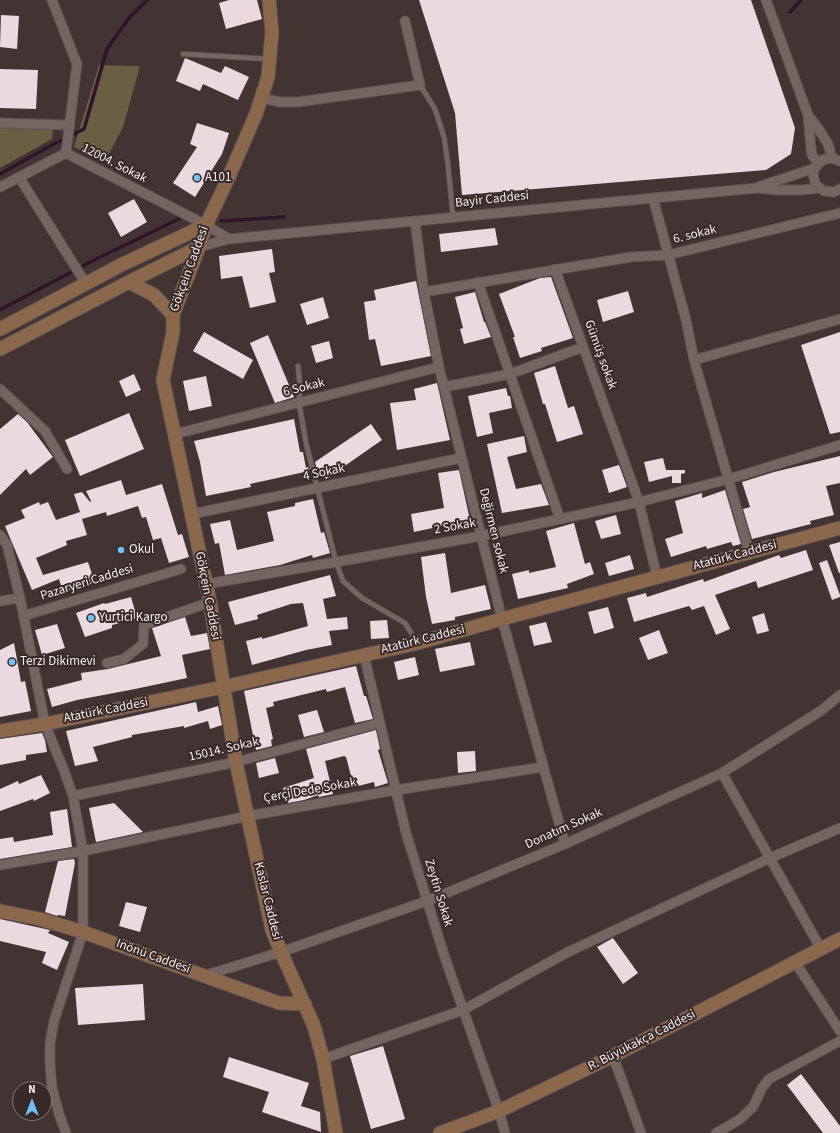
<!DOCTYPE html>
<meta charset="utf-8">
<style>
body{margin:0}
#map{position:relative;width:840px;height:1133px;overflow:hidden;background:#413432;font-family:"Source Sans 3",sans-serif}
canvas{display:block}
.north{position:absolute;left:12px;top:1081px;width:40px;height:40px;box-sizing:border-box;background:#372a28;border:1px solid #837776;border-radius:50%;rotate:0deg;font-size:11px;font-weight:700;line-height:16px;text-align:center;color:#f4ebea}
.north::after{content:'';display:block;margin:auto;width:14px;height:18px;background:#72c1f5;clip-path:polygon(50% 0,100% 100%,50% 72%,0 100%)}
</style>
<div id="map">
<canvas width="840" height="1133"></canvas>
<div class="north">N</div>
</div>
<script>
const ctx = document.querySelector('canvas').getContext('2d');
ctx.lineJoin = 'round';
function fillPath(path, color) {
  ctx.fillStyle = color;
  ctx.fill(path, 'evenodd');
}
function shape(rows) {
  const path = new Path2D();
  for (const r of rows) {
    path.moveTo(r[0], r[1]);
    for (let i = 2; i < r.length; i += 2) path.lineTo(r[i], r[i + 1]);
  }
  return path;
}
function trace(path, color, width, dash) {
  ctx.strokeStyle = color;
  ctx.lineWidth = width;
  ctx.lineCap = dash ? 'butt' : 'round';
  ctx.setLineDash(dash || []);
  ctx.stroke(path);
}
function label(font, color, halo, rows, align = 'center') {
  ctx.font = font + ' "Source Sans 3",sans-serif';
  ctx.lineWidth = 4;
  ctx.setLineDash([]);
  ctx.textBaseline = 'middle';
  ctx.strokeStyle = halo;
  ctx.fillStyle = color;
  for (const [text, x, y, turn = 0] of rows) {
    ctx.save();
    ctx.translate(x, y);
    ctx.rotate((+turn || 0) * Math.PI / 180);
    ctx.textAlign = isNaN(turn) ? turn : align;
    if (halo) ctx.strokeText(text, 0, 0);
    ctx.fillText(text, 0, 0);
    ctx.restore();
  }
}
fillPath(shape([
 [99,65,140,66,123,127,105,161,74,147],
 [0,126,53,127,52,139,0,168]
]), '#6a5f42');
trace(shape([
 [790,12,801,0],
 [0,174,50,146,84,129,107,49,129,18,147,0],
 [221,221,284,217],
 [0,310,96,259,179,219]
]), '#2e152c', 3.5);
fillPath(shape([
 [229,0,257,0,262,19,226,29,219,3],
 [419,0,751,0,795,128,791,154,766,170,462,195,455,113],
 [1,15,19,16,17,49,0,47],
 [185,58,221,73,225,66,249,77,238,100,203,84,200,91,176,81],
 [0,69,38,70,36,109,0,108],
 [197,123,229,133,222,154,195,197,173,183,197,147,190,144],
 [134,199,147,222,121,237,108,213],
 [495,228,498,245,441,252,439,234],
 [272,249,275,272,269,273,276,302,250,308,242,276,221,279,219,256],
 [551,277,573,338,541,348,542,351,520,358,513,337,515,337,499,294,540,278],
 [416,281,431,356,381,366,375,339,369,340,364,302,376,300,374,290],
 [628,291,634,312,603,322,597,300],
 [475,292,484,322,485,322,491,337,464,344,460,329,463,328,455,297],
 [323,297,329,318,307,325,300,304],
 [204,332,253,360,243,379,193,351],
 [840,332,840,432,830,434,801,345],
 [268,335,294,397,275,403,250,343],
 [329,341,333,358,316,363,311,346],
 [555,366,568,408,574,406,583,434,557,442,545,404,543,404,534,373],
 [134,374,141,390,126,397,119,381],
 [206,376,212,406,189,411,183,381],
 [437,383,450,440,397,450,390,403,416,400,414,389],
 [506,388,508,396,510,396,512,408,489,413,493,433,477,437,468,396],
 [129,413,144,449,80,476,65,440],
 [18,414,27,422,53,457,30,475,26,469,0,495,0,429],
 [294,419,300,452,303,452,306,468,308,467,309,471,250,484,251,487,206,496,200,462,194,441],
 [371,424,382,440,326,479,319,469,317,470,315,462],
 [524,436,527,452,507,457,516,489,541,484,549,505,502,513,487,444],
 [840,456,840,483,826,486,834,515,810,521,811,524,752,539,743,509,750,507,742,482,774,472],
 [663,458,666,470,685,470,685,473,681,474,681,483,672,483,672,476,649,482,644,462],
 [619,465,627,487,609,493,602,470],
 [459,470,470,520,414,532,411,514,444,508,438,473],
 [121,480,126,495,162,484,178,535,182,534,189,557,169,563,161,538,153,540,146,517,142,518,138,506,107,516,106,512,82,519,87,535,66,541,67,545,36,558,43,575,88,562,95,583,63,592,59,579,32,590,5,526,25,518,21,510,39,502,40,505,48,502,56,520,80,512,74,494,82,492,90,502,91,501,86,491],
 [725,490,741,544,733,546,731,542,707,549,706,546,671,557,665,539,683,533,675,501,702,493,702,498],
 [313,499,321,533,324,532,330,553,313,558,312,555,280,565,225,575,219,543,215,544,210,524,230,520,237,550,274,541,267,512,295,506,295,503],
 [616,515,621,534,601,539,595,521],
 [574,523,585,564,590,562,594,574,567,584,568,588,518,599,512,574,529,570,529,573,556,567,546,531],
 [840,542,840,573,839,573,829,545],
 [806,550,813,570,758,588,756,581,715,595,730,629,716,635,704,606,692,610,689,606,634,622,627,598,646,593,647,597,703,579,704,582,779,555,781,558],
 [445,553,451,593,485,585,491,609,455,617,455,620,432,624,426,597,421,557],
 [630,555,634,569,609,576,605,563],
 [827,560,840,595,840,597,832,600,819,563],
 [330,575,336,596,323,599,327,619,347,617,348,629,329,631,332,645,306,650,252,665,246,641,262,637,262,639,308,626,303,603,291,604,257,615,258,619,235,625,228,602],
 [131,597,137,618,112,625,112,628,85,637,76,613,104,603,105,604],
 [608,607,614,628,594,634,588,612],
 [764,613,769,631,757,634,752,617],
 [185,617,191,636,207,633,210,649,182,655,187,678,135,689,77,700,52,707,47,689,82,680,81,673,108,669,161,656,152,628],
 [387,620,389,638,371,639,370,621],
 [546,622,552,642,534,646,529,626],
 [57,624,65,648,42,655,35,630],
 [659,630,668,653,648,660,639,638],
 [470,642,475,665,440,672,435,649],
 [14,643,21,682,25,681,31,711,0,717,0,650],
 [415,657,419,675,398,680,394,662],
 [356,666,364,696,366,696,373,719,355,723,345,687,327,692,326,689,273,702,274,706,266,708,273,739,271,740,272,746,256,750,244,691],
 [196,702,198,712,218,706,222,725,210,729,208,721,184,728,184,726,132,735,132,737,93,747,98,761,75,766,66,731],
 [317,710,324,732,304,737,298,715],
 [376,730,380,749,378,750,388,783,375,787,374,782,354,787,346,757,344,756,325,761,333,794,319,797,318,795,304,800,288,803,283,788,314,778,306,749],
 [42,733,45,740,47,752,26,755,26,760,0,765,0,739],
 [475,751,476,771,458,773,457,752],
 [275,758,279,773,259,778,256,763],
 [41,775,50,793,34,801,33,799,0,811,0,789,18,781,19,784],
 [114,803,143,832,96,842,89,808],
 [67,809,72,847,0,859,0,839,13,837,14,842,53,835,50,812],
 [74,859,75,863,65,916,58,915,57,916,45,912,58,861],
 [126,902,147,907,140,932,119,926],
 [0,919,50,930,48,933,69,942,57,970,42,963,46,952,0,941],
 [613,938,638,973,623,984,597,947],
 [143,984,145,1020,78,1025,75,988],
 [383,1046,405,1119,371,1129,350,1056],
 [229,1057,309,1083,301,1106,320,1112,321,1132,262,1112,269,1092,223,1077],
 [801,1074,840,1126,840,1133,823,1133,787,1085]
]), '#ead9de');
const lane = shape([
 [183,54,268,59],
 [420,85,435,109,444,137,448,165,453,217],
 [298,366,300,386,299,403,306,443,336,562,343,581,362,598,405,623,417,642]
]);
const street = shape([
 [52,0,77,64,66,153,206,225,229,239],
 [766,0,808,115,811,149,812,155,818,163],
 [261,98,280,102,298,102,420,85,405,21],
 [808,115,818,128,828,144,832,158],
 [0,123,69,125],
 [840,161,832,158,822,160,815,168,813,173,815,184,824,191,834,192,840,189],
 [19,177,86,284],
 [0,187,66,153],
 [758,187,815,168],
 [653,198,686,320,694,360,749,551],
 [415,221,424,292,439,367,502,619,565,844],
 [199,247,229,239,757,188,777,190,801,190,819,188],
 [555,269,639,502,657,577],
 [478,282,560,519],
 [424,292,631,257,668,255,840,213],
 [694,360,840,319],
 [444,387,510,374,583,347],
 [0,389,45,431,67,469],
 [175,434,439,367],
 [192,514,461,458],
 [0,535,7,545,20,598,45,724,65,773,73,796,83,851,83,932,54,1021,50,1043,50,1065,52,1088,59,1114,66,1133],
 [206,584,336,562,481,536,639,502,729,479,840,445],
 [0,601,20,598],
 [23,616,181,569],
 [364,655,406,833,445,958,499,1111,505,1133],
 [107,663,124,659,143,644,144,625,210,602],
 [722,773,821,949],
 [73,796,236,762,380,723],
 [0,865,83,851,248,816,396,790,543,767],
 [795,962,840,1031],
 [203,976,281,952,427,901,565,844,722,773,822,710,840,695],
 [613,1056,641,1133],
 [323,1059,463,1010,568,952,770,858,840,828],
 [716,1133,739,1120,753,1107,762,1088,769,1079,840,1041]
]);
const secondary = shape([
 [269,0,272,32,268,77,256,114,227,181,206,225,199,247,173,315,173,332,163,380,210,602,236,762,272,930,281,952,314,1026,323,1059,336,1133],
 [129,282,199,247],
 [0,329,121,265,206,225],
 [0,349,129,282,154,295,173,315],
 [0,731,45,724,223,687,418,643,502,619,840,528],
 [0,911,40,919,83,932,279,1003,305,1004],
 [440,1133,499,1111,613,1056,840,939]
]);
trace(lane, '#5d5250', 6);
trace(street, '#5d5250', 11);
trace(secondary, '#5d5250', 15);
trace(lane, '#746562', 4.5);
trace(street, '#746562', 9);
trace(secondary, '#8b684b', 13);
for (const [x, y, r, color] of [
 [197,178,4,"#72c1f5"],
 [121,550,4,"#72c1f5"],
 [91,618,4,"#72c1f5"],
 [12,662,4,"#72c1f5"]
]) {
  const dot = new Path2D();
  dot.arc(x, y, r, 0, 2 * Math.PI);
  ctx.fillStyle = color;
  ctx.fill(dot);
  trace(dot, '#372a28', 1.5);
}
label('13px', '#f4ebea', '#372a28', [
 ["12004. Sokak",114,164,27],
 ["Bayir Caddesi",492,200,-6],
 ["6. sokak",695,235,-14],
 ["Gökçein Caddesi",190,269,-70],
 ["Gümüş sokak",600,355,70],
 ["6 Sokak",304,388,-14],
 ["4 Sokak",324,473,-12],
 ["2 Sokak",455,527,-10],
 ["Değirmen sokak",493,531,76],
 ["Atatürk Caddesi",735,556,-15],
 ["Pazaryeri Caddesi",87,583,-17],
 ["Gökçein Caddesi",207,596,79],
 ["Atatürk Caddesi",423,640,-14],
 ["Atatürk Caddesi",106,711,-11],
 ["15014. Sokak",224,750,-13],
 ["Çerçi Dede Sokak",310,791,-10],
 ["Donatım Sokak",564,829,-24],
 ["Zeytin Sokak",438,893,73],
 ["Kaslar Caddesi",267,901,76],
 ["Inönü Caddesi",153,957,20],
 ["R. Büyükakça Caddesi",642,1041,-27]
]);
label('13px', '#f4ebea', '#372a28', [
 ["A101",205,178],
 ["Okul",129,550],
 ["Yurtici Kargo",99,618],
 ["Terzi Dikimevi",20,662]
], 'left');
</script>
